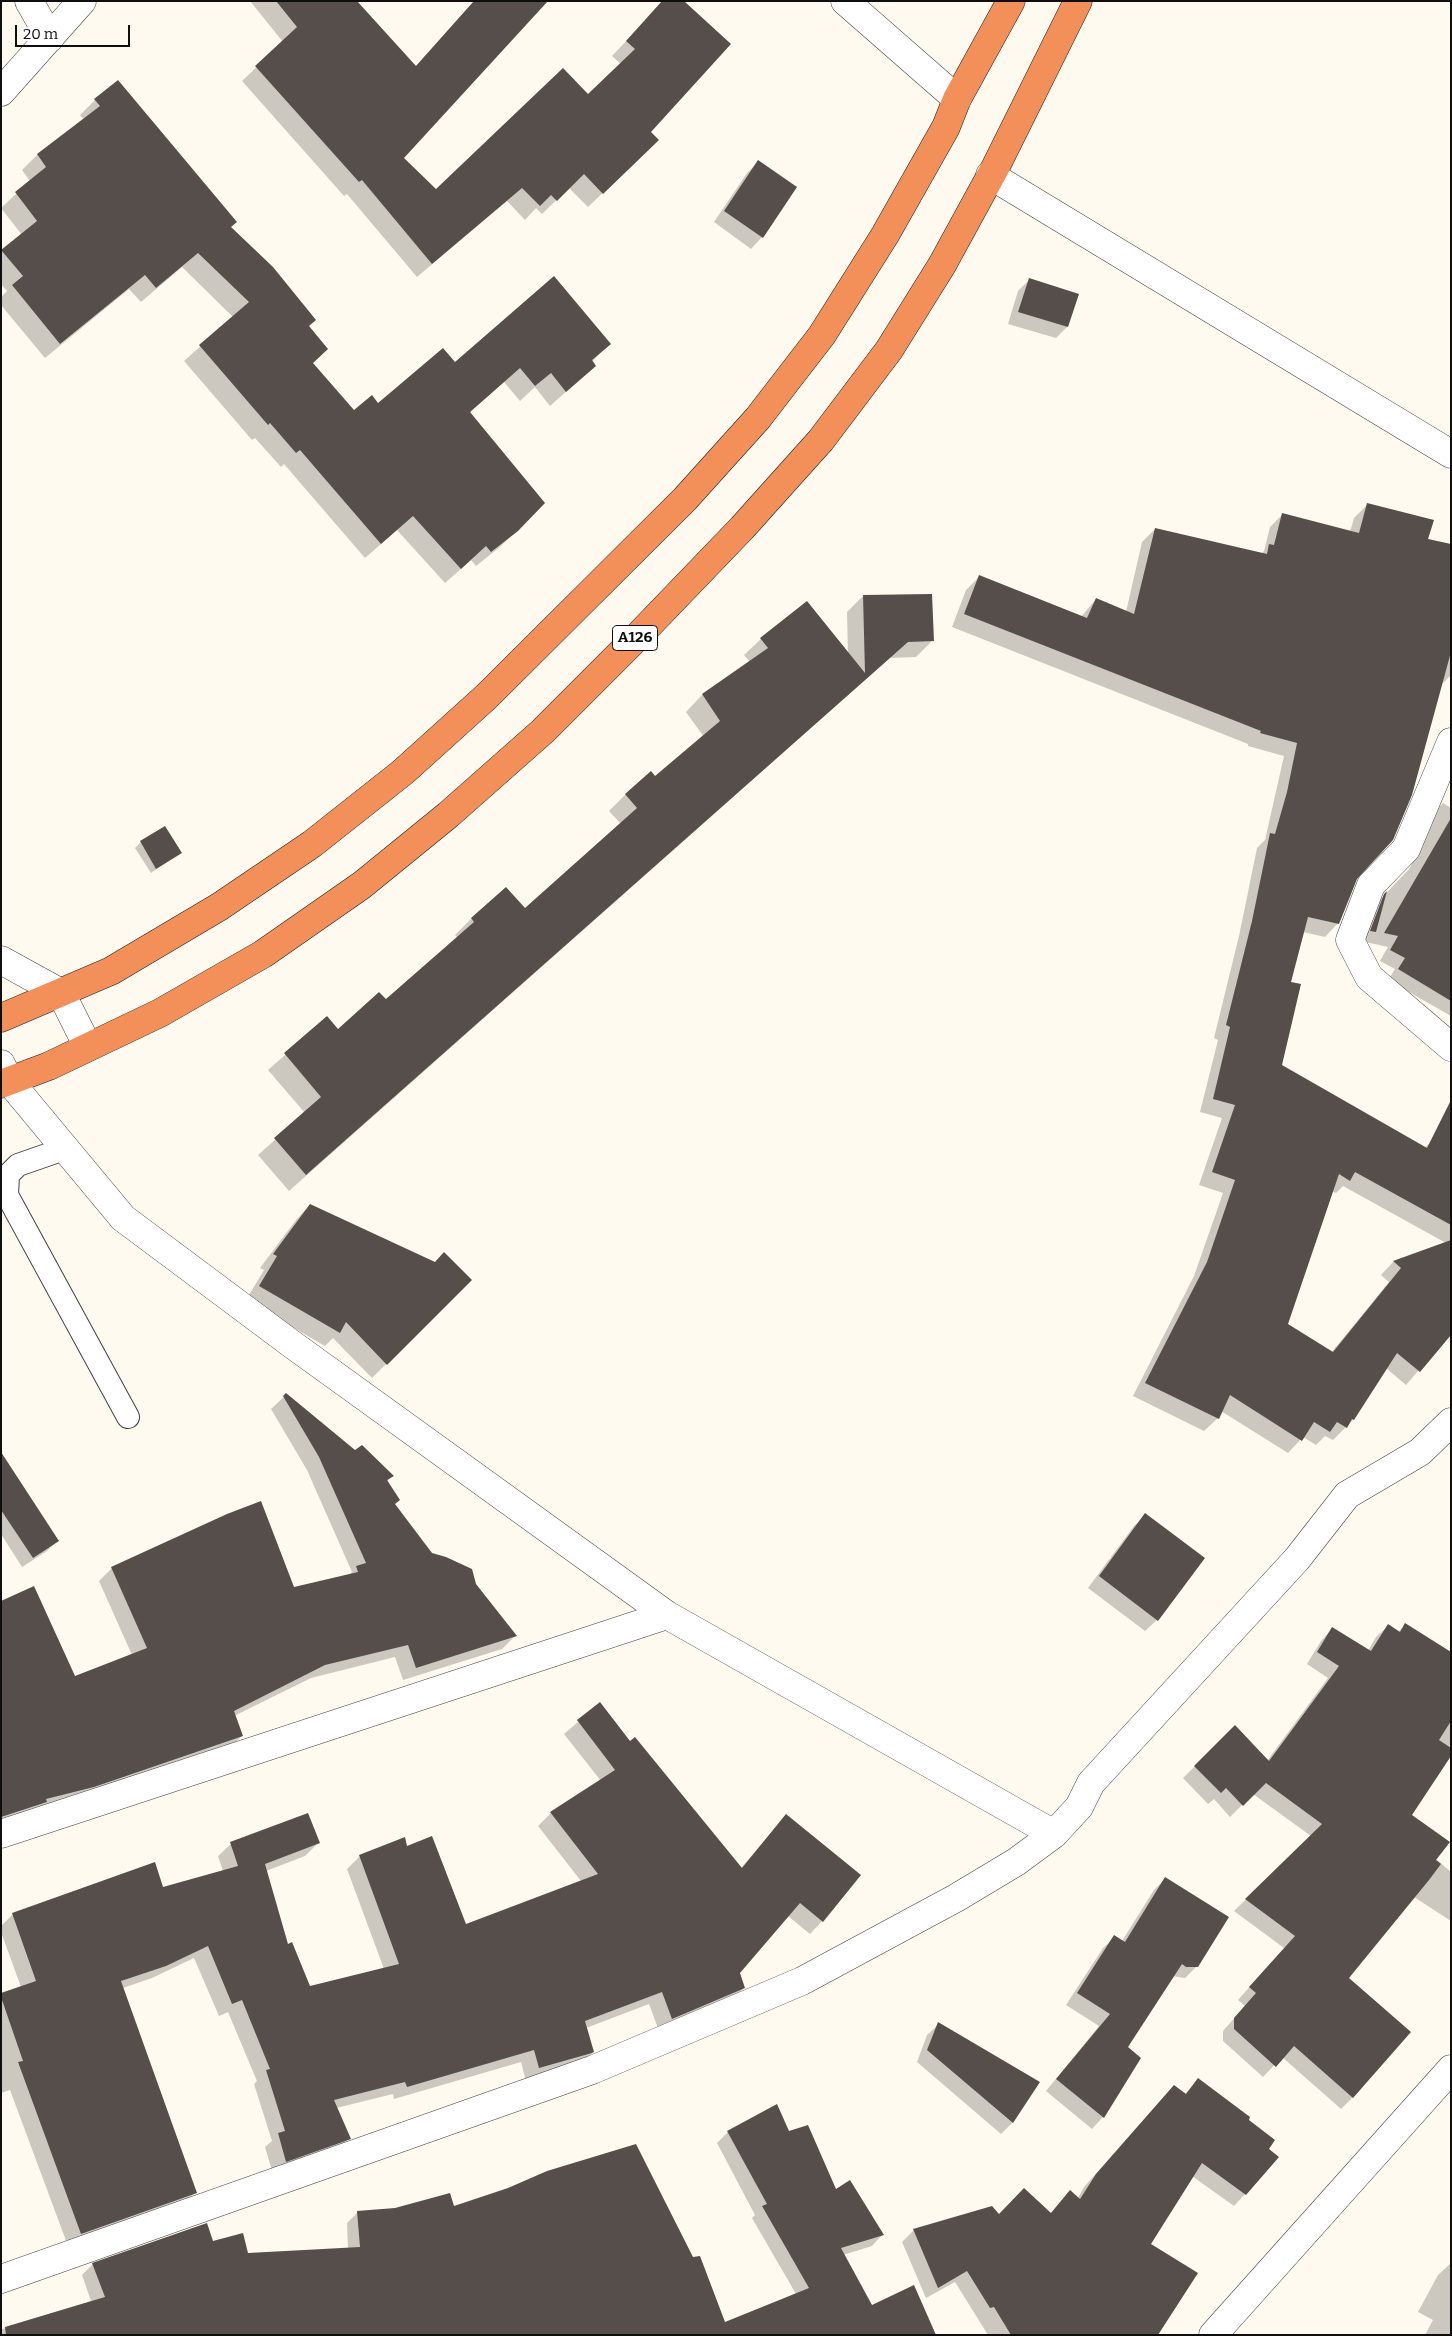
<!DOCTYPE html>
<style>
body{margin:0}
#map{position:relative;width:1452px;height:2336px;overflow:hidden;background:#fffaef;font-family:Bitter,serif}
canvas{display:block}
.frame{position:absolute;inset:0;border:2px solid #0e0e0e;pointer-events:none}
.scale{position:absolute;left:15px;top:25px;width:115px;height:22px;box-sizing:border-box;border:2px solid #0e0e0e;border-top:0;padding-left:6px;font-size:15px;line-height:18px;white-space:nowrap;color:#0e0e0e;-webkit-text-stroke:4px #fff;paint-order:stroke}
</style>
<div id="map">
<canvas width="1452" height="2336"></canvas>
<div class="frame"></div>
<div class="scale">20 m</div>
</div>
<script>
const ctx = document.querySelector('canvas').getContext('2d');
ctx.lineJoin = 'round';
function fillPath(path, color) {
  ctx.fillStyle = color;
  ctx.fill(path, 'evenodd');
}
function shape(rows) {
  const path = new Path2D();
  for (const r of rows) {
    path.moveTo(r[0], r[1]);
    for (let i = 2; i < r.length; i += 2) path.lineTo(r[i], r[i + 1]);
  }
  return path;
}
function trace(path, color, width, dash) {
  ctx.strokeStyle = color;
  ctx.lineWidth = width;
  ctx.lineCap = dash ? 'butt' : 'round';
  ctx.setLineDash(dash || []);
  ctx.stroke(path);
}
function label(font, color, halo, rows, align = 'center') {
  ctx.font = font + ' Bitter,serif';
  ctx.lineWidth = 5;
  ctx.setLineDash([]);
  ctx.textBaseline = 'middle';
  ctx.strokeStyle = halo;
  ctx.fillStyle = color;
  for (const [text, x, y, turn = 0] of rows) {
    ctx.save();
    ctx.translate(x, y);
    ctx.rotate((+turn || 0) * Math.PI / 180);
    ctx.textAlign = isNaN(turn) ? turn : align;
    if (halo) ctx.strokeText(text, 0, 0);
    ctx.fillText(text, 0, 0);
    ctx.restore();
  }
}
fillPath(shape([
 [250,1,356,1,415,67,474,1,403,158,436,191,588,96,621,64,612,56,658,7,649,132,643,154,588,207,569,188,542,214,536,208,525,220,507,201,417,277,347,194,344,196,242,81,283,42],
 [95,100,230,227,307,327,312,364,354,412,378,405,455,363,609,344,592,362,595,366,550,406,535,387,520,401,504,382,469,413,544,503,501,546,476,566,471,560,445,583,397,530,365,558,284,464,281,467,255,438,252,440,184,361,233,317,182,267,141,302,129,289,45,358,1,305,1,297,7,291,1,284,1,252,22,235,1,208,30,181,22,170,37,155,84,120,80,115],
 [758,162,762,237,751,249,714,222,747,173],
 [1029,280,1067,327,1056,338,1008,324,1018,291],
 [1367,505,1426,539,1451,545,1451,675,1441,685,1356,878,1338,923,1325,937,1303,932,1289,983,1281,1065,1424,1148,1431,1142,1451,1152,1451,1333,1406,1385,1386,1368,1353,1420,1333,1440,1325,1436,1316,1445,1303,1437,1288,1453,1221,1411,1218,1418,1204,1431,1133,1396,1194,1276,1223,1193,1199,1185,1222,1118,1200,1112,1218,1040,1214,1038,1239,936,1257,848,1265,840,1284,756,1248,746,1248,744,952,627,966,590,979,577,1081,617,1096,599,1126,612,1142,542,1155,529,1261,554,1264,551,1270,527,1283,514,1350,532,1354,518],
 [1343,1186,1446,1243,1393,1262,1381,1275,1389,1282,1331,1353,1287,1325,1332,1191,1336,1193],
 [863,596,932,641,916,657,890,658,289,1191,258,1155,305,1113,268,1070,327,1018,337,1031,386,1001,458,938,455,935,472,918,525,910,621,824,609,811,625,795,651,773,655,778,704,737,686,712,702,695,750,662,744,655,761,639,807,603,848,654,847,612],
 [1443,803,1451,808,1451,1016,1388,980,1395,969,1380,961,1388,947,1361,941,1374,906,1410,868,1432,814],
 [141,842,180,853,151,873,135,848],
 [310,1205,470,1280,372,1378,333,1338,325,1346,246,1300,264,1270,260,1268,296,1220],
 [286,1395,354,1452,392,1476,387,1482,394,1504,432,1554,475,1585,515,1636,502,1649,403,1680,395,1657,311,1678,234,1716,242,1736,229,1748,1,1825,1,1603,74,1678,132,1655,99,1581,112,1568,294,1589,348,1576,352,1572,307,1470,271,1409],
 [1,1454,57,1541,47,1551,22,1567,1,1534],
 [1146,1515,1203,1558,1157,1620,1145,1631,1088,1588,1134,1526],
 [1405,1625,1451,1654,1451,1754,1410,1816,1436,1859,1451,1872,1451,1921,1414,1897,1347,1978,1353,2097,1341,2109,1282,2057,1263,2077,1223,2041,1223,2031,1245,2006,1238,2000,1284,1948,1234,1911,1311,1836,1253,1794,1230,1817,1214,1799,1208,1804,1183,1778,1235,1727,1267,1761,1328,1678,1307,1664,1321,1641,1332,1629,1368,1651,1376,1637,1388,1626,1398,1632],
 [599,1704,629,1743,740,1869,786,1816,822,1921,810,1934,788,1916,739,1973,744,1988,731,2001,659,2031,649,2004,586,2028,593,2052,580,2065,526,2081,521,2062,394,2099,393,2094,336,2108,349,2138,336,2151,273,2174,265,2147,272,2141,254,2084,257,2081,228,2012,219,2016,194,1958,152,1978,123,1988,195,2193,182,2206,68,2246,10,2090,1,2093,1,1994,21,1987,1,1932,1,1926,13,1914,162,1889,223,1871,218,1856,231,1844,318,1843,305,1856,266,1871,287,1945,309,1987,384,1969,347,1869,360,1856,406,1847,465,1926,581,1881,538,1826,551,1813,601,1781,564,1734],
 [1165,1879,1197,1966,1185,1978,1172,1976,1126,2047,1140,2058,1103,2117,1092,2129,1046,2091,1099,2026,1066,2005,1103,1948,1115,1937,1122,1941,1154,1890],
 [939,2024,1038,2083,1012,2123,1001,2134,917,2062,927,2035],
 [1198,2080,1245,2194,1234,2206,1192,2176,1150,2245,1132,2335,988,2335,955,2282,926,2298,902,2242,914,2230,992,2207,999,2215,1050,2214,1070,2192,1078,2198,1084,2187,1163,2098,1184,2095],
 [728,2132,789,2133,836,2191,882,2235,872,2246,843,2255,872,2306,934,2335,1,2335,1,2330,9,2326,91,2301,82,2275,93,2264,212,2242,247,2254,348,2249,347,2223,358,2212,453,2207,724,2324,796,2294,752,2218,755,2215,717,2143],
 [1451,2263,1451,2335,1425,2335,1433,2320,1418,2312,1438,2275]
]), '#0003');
fillPath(shape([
 [276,1,357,1,416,66,474,1,548,1,404,158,436,189,563,68,588,94,635,49,626,41,662,1,684,1,731,44,651,132,659,140,603,194,584,174,557,201,551,195,540,206,522,188,432,264,362,180,359,182,255,66,297,27],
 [118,80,237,222,231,227,273,267,316,320,309,326,328,349,313,363,354,410,372,395,378,403,443,348,455,362,554,276,611,344,592,360,596,366,566,392,551,373,535,386,520,368,470,412,545,503,518,531,491,552,486,546,461,569,413,516,381,544,300,450,296,453,270,423,268,425,199,345,249,302,198,253,156,288,145,275,60,344,12,285,23,276,1,250,37,221,15,192,46,167,37,154,100,106,94,99],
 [758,160,797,187,763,238,724,211],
 [1029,278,1079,294,1068,327,1018,312],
 [1367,503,1434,520,1428,539,1451,544,1451,652,1412,795,1393,840,1357,879,1339,924,1308,917,1291,982,1301,984,1282,1065,1427,1148,1451,1100,1451,1225,1355,1172,1350,1181,1339,1174,1288,1324,1333,1352,1401,1268,1393,1261,1451,1240,1451,1335,1420,1372,1397,1353,1354,1420,1352,1419,1347,1428,1337,1422,1330,1432,1314,1422,1302,1441,1230,1395,1219,1419,1145,1383,1207,1262,1235,1180,1212,1172,1235,1105,1213,1099,1230,1027,1226,1025,1252,921,1270,833,1275,834,1287,792,1297,743,1260,733,1261,731,964,614,979,575,1087,618,1096,598,1134,614,1155,528,1267,554,1269,544,1274,545,1282,513,1359,533],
 [932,594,934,641,908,642,306,1175,274,1138,321,1097,284,1053,327,1016,338,1029,379,992,386,999,474,922,471,918,506,887,525,908,637,808,625,794,651,771,655,776,720,721,702,694,768,648,760,638,807,601,865,673,863,595],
 [1451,818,1451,1001,1398,969,1405,958,1390,950,1398,936,1384,933],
 [165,826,182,853,156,869,140,841],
 [1387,891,1376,932,1370,931,1384,894],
 [310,1204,435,1262,444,1252,472,1280,387,1365,346,1322,340,1333,259,1286,277,1256,273,1254],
 [286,1393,355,1450,362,1445,394,1476,387,1480,400,1500,395,1504,432,1553,446,1557,472,1569,476,1584,517,1636,416,1668,408,1645,325,1665,234,1711,243,1736,94,1787,46,1799,47,1802,1,1817,1,1601,34,1586,75,1676,147,1648,111,1567,227,1514,261,1501,294,1587,358,1572,356,1566,366,1563,319,1457,283,1396],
 [1,1452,59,1541,33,1558,1,1510],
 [1145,1513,1205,1558,1158,1621,1099,1576],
 [1405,1623,1451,1652,1451,1721,1439,1740,1451,1748,1451,1756,1412,1815,1450,1842,1436,1860,1441,1864,1429,1880,1349,1978,1411,2032,1353,2098,1294,2046,1276,2067,1234,2029,1234,2018,1256,1993,1249,1987,1295,1936,1245,1899,1322,1824,1266,1783,1243,1806,1226,1788,1221,1793,1194,1766,1235,1725,1269,1761,1339,1666,1317,1652,1332,1627,1371,1651,1388,1624,1400,1632],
 [600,1702,630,1741,635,1737,742,1868,786,1814,861,1875,823,1922,800,1903,740,1973,745,1988,672,2019,662,1992,585,2021,594,2052,592,2053,539,2068,534,2050,407,2087,405,2082,334,2100,351,2139,286,2162,278,2133,285,2131,266,2070,270,2069,242,2000,232,2004,208,1946,166,1966,121,1981,197,2193,81,2234,18,2062,23,2061,1,1997,1,1993,36,1981,12,1913,155,1862,163,1887,238,1866,230,1842,308,1813,320,1843,265,1864,288,1944,292,1942,310,1986,399,1964,359,1855,405,1837,407,1846,432,1836,466,1924,598,1874,550,1812,615,1770,577,1720],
 [1165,1877,1229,1917,1198,1967,1186,1967,1182,1964,1128,2047,1141,2058,1104,2118,1056,2079,1110,2014,1077,1993,1114,1935,1125,1942],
 [938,2022,1040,2082,1013,2123,927,2050],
 [1198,2078,1250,2117,1249,2120,1275,2140,1269,2149,1279,2157,1246,2195,1202,2163,1151,2244,1198,2273,1158,2335,1011,2335,994,2307,990,2308,967,2271,938,2288,913,2229,992,2206,999,2214,1024,2188,1051,2213,1070,2190,1080,2199,1096,2174,1174,2085,1186,2094],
 [777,2104,789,2131,808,2125,836,2189,850,2180,884,2235,841,2248,872,2305,914,2285,936,2335,6,2335,5,2327,105,2297,92,2263,207,2223,213,2241,243,2233,248,2253,360,2247,357,2211,395,2208,450,2193,454,2206,508,2188,547,2171,636,2144,693,2257,700,2256,725,2322,809,2288,762,2206,767,2204,727,2131]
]), '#564e4a');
const lane = shape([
 [64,1149,18,1165,8,1175,7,1195,128,1417]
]);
const street = shape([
 [29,1,50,38],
 [845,1,957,99],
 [1,92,82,1],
 [990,175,1451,454],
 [1451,742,1406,849,1371,885,1350,940,1369,977,1451,1047],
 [1,960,61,993,88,1047],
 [1,1064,9,1081,123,1218,293,1345,667,1615,1054,1834],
 [1,1834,667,1615],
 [1,2279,592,2070,802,1981,956,1898,1016,1862,1054,1834,1079,1807,1091,1783,1297,1559,1347,1495,1420,1452,1451,1422],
 [1213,2335,1451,2069]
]);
const highway = shape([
 [1,1018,111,971,219,907,312,844,403,772,486,697,685,499,758,418,822,335,885,235,946,127,957,99,1011,1],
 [1,1084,49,1066,160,1013,263,954,362,885,448,815,543,731,641,633,742,528,821,440,889,350,942,265,995,168,1078,1]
]);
trace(lane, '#414141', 24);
trace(street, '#414141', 29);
trace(highway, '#1f1f1f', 29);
trace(lane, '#fff', 22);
trace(street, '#fff', 28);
trace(highway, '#f38f59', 28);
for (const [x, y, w] of [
 [635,638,45]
]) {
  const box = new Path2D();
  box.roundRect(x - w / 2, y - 12.5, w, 25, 4);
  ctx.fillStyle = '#fff';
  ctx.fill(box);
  trace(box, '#0e0e0e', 1);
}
label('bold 15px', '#0e0e0e', null, [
 ["A126",635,638]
]);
</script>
